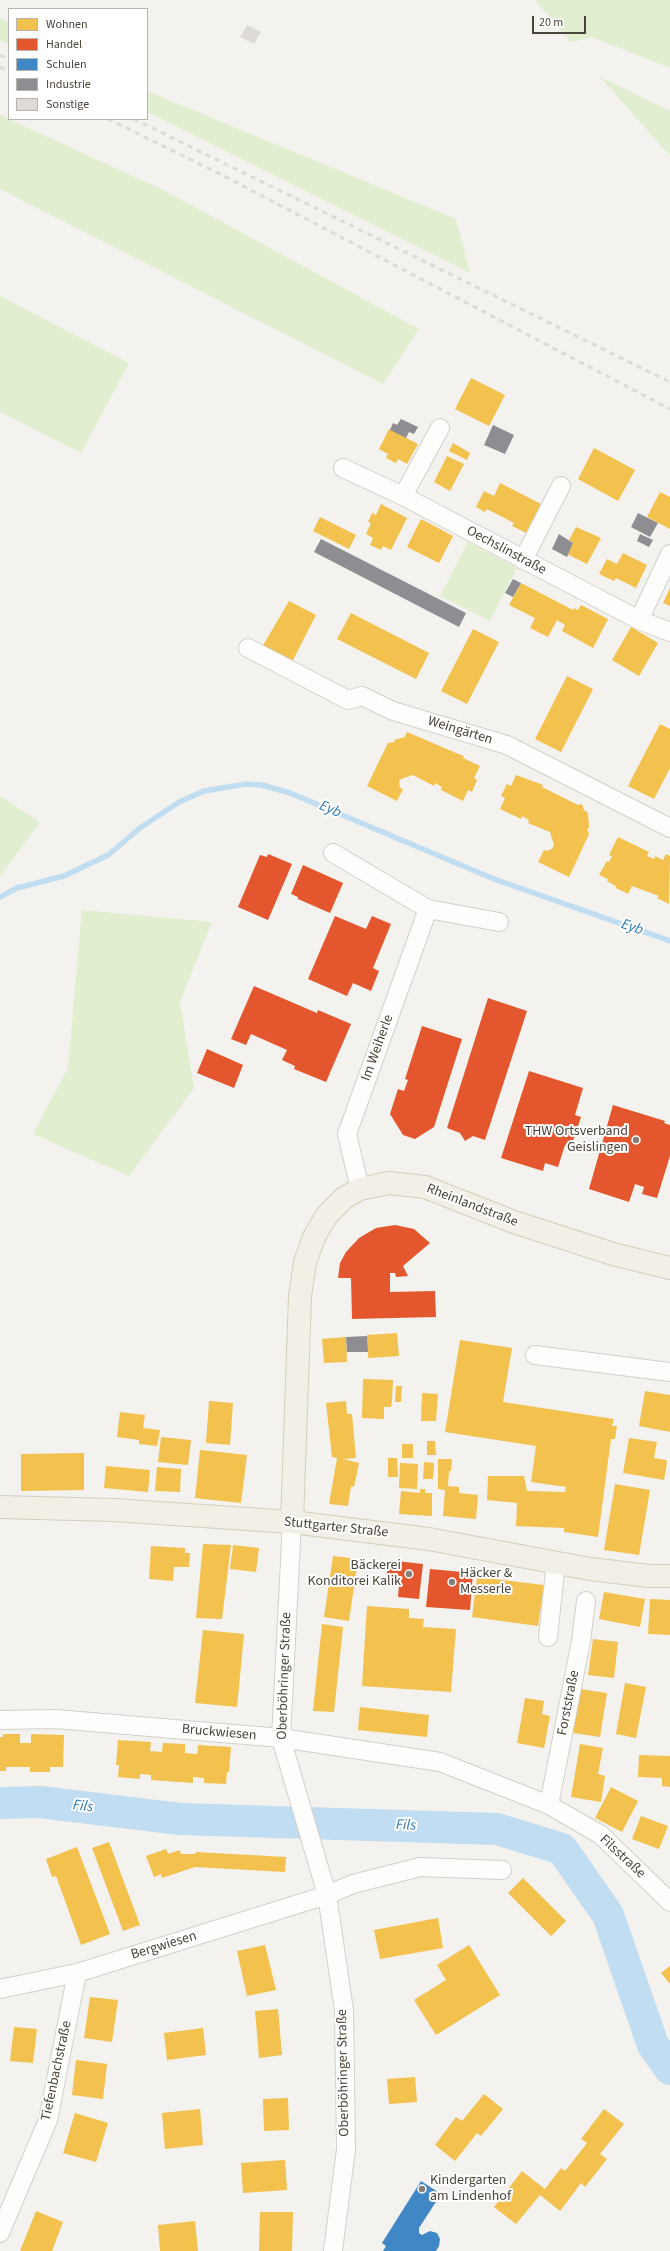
<!DOCTYPE html>
<meta charset="utf-8">
<style>
body{margin:0}
#map{position:relative;width:670px;height:2251px;overflow:hidden;background:#f4f2ee;font-family:"Source Sans 3",sans-serif}
canvas{display:block}
.legend{position:absolute;left:8px;top:8px;width:140px;height:112px;box-sizing:border-box;background:#fff;border:1px solid #b7b4b0;margin:0;padding:5px 7px;list-style:none;font-size:12px;color:#4b4439}
.legend li{display:flex;align-items:center;gap:8px;height:20px}
.legend b{width:20px;border:1px solid #b7b4b0}
.scale{position:absolute;left:532px;top:16px;width:54px;height:18px;box-sizing:border-box;border:2px solid #4b4439;border-top:0;padding-left:5px;font-size:12px;line-height:14px;white-space:nowrap;color:#4b4439;-webkit-text-stroke:3px #fff;paint-order:stroke}
</style>
<div id="map">
<canvas width="670" height="2251"></canvas>
<ul class="legend">
<li><b style="height:11px;background:#f2c14e"></b>Wohnen</li>
<li><b style="height:11px;background:#e4572e"></b>Handel</li>
<li><b style="height:11px;background:#3f88c5"></b>Schulen</li>
<li><b style="height:11px;background:#8d8d92"></b>Industrie</li>
<li><b style="height:11px;background:#dedbd6"></b>Sonstige</li>
</ul>
<div class="scale">20 m</div>
</div>
<script>
const ctx = document.querySelector('canvas').getContext('2d');
ctx.lineJoin = 'round';
function fillPath(path, color) {
  ctx.fillStyle = color;
  ctx.fill(path, 'evenodd');
}
function shape(rows) {
  const path = new Path2D();
  for (const r of rows) {
    path.moveTo(r[0], r[1]);
    for (let i = 2; i < r.length; i += 2) path.lineTo(r[i], r[i + 1]);
  }
  return path;
}
function trace(path, color, width, dash) {
  ctx.strokeStyle = color;
  ctx.lineWidth = width;
  ctx.lineCap = dash ? 'butt' : 'round';
  ctx.setLineDash(dash || []);
  ctx.stroke(path);
}
function label(font, color, halo, rows, align = 'center') {
  ctx.font = font + ' "Source Sans 3",sans-serif';
  ctx.lineWidth = 4;
  ctx.setLineDash([]);
  ctx.textBaseline = 'middle';
  ctx.strokeStyle = halo;
  ctx.fillStyle = color;
  for (const [text, x, y, turn = 0] of rows) {
    ctx.save();
    ctx.translate(x, y);
    ctx.rotate((+turn || 0) * Math.PI / 180);
    ctx.textAlign = isNaN(turn) ? turn : align;
    if (halo) ctx.strokeText(text, 0, 0);
    ctx.fillText(text, 0, 0);
    ctx.restore();
  }
}
fillPath(shape([
 [535,0,670,0,670,68,592,37,571,42],
 [0,18,9,23,9,45,0,41],
 [600,77,670,111,670,156],
 [147,91,456,219,470,273,147,112],
 [0,115,165,191,419,329,383,384,0,189],
 [0,296,129,363,81,453,0,412],
 [468,542,517,568,490,621,440,596],
 [0,796,40,822,0,876],
 [82,910,212,922,180,1002,194,1088,129,1176,33,1134,68,1068]
]), '#e1eecf');
fillPath(shape([
 [471,378,505,395,489,426,455,409],
 [389,429,418,444,407,464,398,459,396,463,386,458,388,454,379,449],
 [453,443,470,453,467,460,449,451],
 [594,448,635,470,618,501,578,479],
 [447,456,464,464,450,491,434,482],
 [500,483,543,505,528,534,512,526,514,523,487,509,485,512,476,507,484,491,494,496],
 [660,492,670,497,670,529,647,517],
 [381,504,407,518,391,550,383,546,381,550,370,545,373,538,366,534,371,523,368,522,372,513,376,515],
 [320,517,356,535,349,549,313,531],
 [421,519,453,536,439,563,407,547],
 [576,527,601,538,587,564,567,554,573,543,569,540],
 [623,553,647,565,636,588,616,578,614,581,599,574,607,559,617,564],
 [521,583,573,610,574,608,578,610,581,605,608,619,593,648,562,631,565,625,557,620,548,637,530,628,535,618,509,605],
 [670,588,670,606,663,603],
 [289,601,316,615,292,662,262,647],
 [351,613,429,653,416,679,337,639],
 [631,627,658,643,639,676,612,660],
 [473,629,499,642,467,704,441,691],
 [567,676,593,689,561,752,535,739],
 [660,724,670,729,670,768,654,799,628,786],
 [407,732,456,753,464,756,463,758,480,766,474,778,477,780,472,792,468,790,463,801,441,790,442,787,435,783,434,786,413,775,401,779,399,781,400,788,403,789,397,801,367,786,388,743,395,742,394,740,405,737],
 [516,775,543,785,542,787,578,805,582,804,584,810,588,813,589,828,587,829,589,834,569,877,538,862,544,850,547,851,552,849,554,845,550,832,528,823,529,820,522,816,521,819,500,809,505,798,501,796,507,784,511,786],
 [618,837,649,852,647,856,654,859,655,856,663,860,666,854,670,856,669,904,657,898,659,896,632,886,628,894,616,888,616,886,607,881,608,879,599,875,607,861,609,862,612,856,609,855],
 [397,1333,399,1356,368,1358,367,1335],
 [346,1337,347,1362,324,1363,322,1339],
 [460,1340,512,1348,503,1402,614,1419,612,1426,617,1426,615,1439,611,1439,598,1537,564,1532,564,1528,516,1526,517,1503,487,1500,488,1476,524,1476,527,1491,565,1492,566,1487,531,1482,536,1446,445,1432],
 [363,1379,393,1380,392,1401,391,1407,384,1407,384,1419,362,1418],
 [396,1386,402,1386,401,1402,395,1402],
 [645,1391,670,1395,670,1432,639,1426],
 [422,1393,438,1394,436,1421,421,1421],
 [209,1401,233,1403,230,1445,206,1443],
 [346,1401,347,1414,352,1414,356,1458,343,1459,359,1463,354,1487,351,1486,348,1506,329,1504,337,1458,332,1457,326,1403],
 [120,1412,145,1415,143,1428,160,1430,157,1446,139,1444,139,1440,117,1437],
 [161,1437,191,1440,188,1465,158,1462],
 [629,1438,657,1442,654,1458,666,1460,667,1463,664,1480,623,1473],
 [427,1441,435,1441,436,1455,427,1455],
 [402,1444,413,1444,413,1458,402,1458],
 [200,1450,247,1455,241,1503,195,1498],
 [84,1453,84,1490,21,1491,21,1454],
 [388,1458,397,1458,398,1477,388,1477],
 [438,1459,452,1459,451,1471,449,1471,448,1486,459,1487,459,1493,478,1495,476,1519,443,1516,445,1490,438,1489],
 [424,1462,434,1463,433,1479,423,1479],
 [400,1463,418,1464,417,1489,399,1488],
 [106,1466,150,1470,148,1492,104,1488],
 [157,1467,181,1469,180,1492,155,1491],
 [615,1484,650,1490,639,1555,604,1550],
 [420,1489,425,1489,425,1493,432,1493,432,1516,399,1514,401,1491,420,1493],
 [203,1544,231,1545,222,1619,196,1618],
 [233,1545,259,1548,256,1572,230,1569],
 [151,1546,185,1548,185,1553,190,1553,189,1567,174,1567,173,1581,149,1579],
 [333,1556,358,1559,349,1621,324,1617],
 [477,1577,544,1585,538,1626,472,1617],
 [604,1592,645,1599,640,1627,599,1619],
 [650,1599,670,1600,670,1635,648,1634],
 [367,1606,409,1609,409,1618,424,1619,423,1627,456,1629,451,1692,362,1686],
 [322,1624,343,1627,334,1712,313,1711],
 [203,1630,244,1634,237,1707,195,1703],
 [593,1639,618,1642,614,1678,588,1675],
 [625,1683,646,1687,636,1738,616,1734],
 [580,1689,607,1693,600,1737,573,1733],
 [525,1698,544,1701,542,1714,550,1716,544,1748,517,1743],
 [360,1707,429,1715,427,1737,358,1730],
 [3,1734,20,1734,20,1743,31,1743,31,1734,64,1735,63,1767,50,1767,50,1772,30,1772,30,1767,6,1767,6,1771,0,1771,0,1737,3,1737],
 [118,1740,151,1742,150,1751,162,1752,163,1743,185,1744,185,1753,197,1754,198,1745,231,1747,229,1772,227,1772,226,1784,204,1783,204,1778,193,1777,193,1783,151,1780,151,1775,140,1774,140,1779,118,1777,119,1765,116,1765],
 [580,1744,603,1748,598,1774,605,1776,601,1802,571,1797],
 [639,1755,670,1756,670,1787,662,1786,662,1778,638,1777],
 [611,1787,638,1801,622,1832,595,1818],
 [641,1816,668,1826,659,1849,632,1839],
 [109,1842,140,1925,123,1931,92,1848],
 [77,1847,110,1934,81,1945,56,1876,52,1877,46,1859],
 [166,1849,168,1854,180,1850,181,1854,195,1854,196,1852,286,1857,285,1872,195,1867,162,1878,161,1874,154,1877,146,1856],
 [523,1878,566,1921,551,1936,508,1893],
 [438,1918,443,1948,380,1959,374,1930],
 [265,1945,276,1990,247,1996,237,1951],
 [469,1945,500,1995,436,2035,414,2000,446,1980,437,1965],
 [670,1966,670,1984,661,1973],
 [90,1997,118,2000,112,2042,84,2038],
 [278,2009,282,2055,259,2058,255,2011],
 [14,2027,37,2029,33,2063,10,2061],
 [203,2028,206,2055,167,2060,164,2033],
 [76,2060,107,2064,103,2099,72,2095],
 [415,2077,417,2102,389,2104,387,2079],
 [484,2094,503,2109,481,2136,477,2133,455,2161,435,2145,456,2117,462,2121],
 [288,2098,289,2130,264,2131,263,2099],
 [200,2109,203,2145,165,2149,162,2113],
 [604,2109,624,2124,600,2154,607,2159,585,2187,581,2183,560,2211,540,2195,516,2224,494,2207,522,2171,545,2189,561,2168,565,2171,587,2143,581,2139],
 [75,2113,108,2123,96,2162,63,2153],
 [285,2160,287,2190,243,2193,241,2163],
 [36,2211,63,2222,52,2251,20,2251],
 [260,2212,293,2212,292,2251,259,2251],
 [195,2221,198,2251,160,2251,158,2225]
]), '#f2c14e');
fillPath(shape([
 [268,854,292,864,268,920,238,907,260,855,267,857],
 [303,865,343,883,330,913,298,899,298,897,291,894],
 [335,916,366,929,372,916,391,924,373,968,379,971,371,991,353,983,347,996,308,979],
 [254,986,317,1013,318,1010,351,1024,326,1082,294,1069,295,1066,282,1060,287,1050,251,1034,246,1045,231,1039],
 [488,998,527,1011,485,1140,473,1136,465,1141,460,1133,447,1128],
 [422,1026,462,1039,434,1127,415,1139,403,1135,390,1114,398,1089,404,1091,408,1080,405,1079],
 [207,1049,243,1065,234,1088,197,1073],
 [529,1071,583,1088,575,1115,581,1117,571,1147,565,1145,558,1167,545,1163,543,1171,501,1158],
 [613,1105,665,1121,664,1123,670,1125,670,1156,657,1198,642,1194,644,1187,635,1184,629,1202,589,1189],
 [395,1225,414,1229,430,1243,403,1266,408,1276,396,1277,395,1273,390,1273,390,1292,435,1291,436,1317,352,1319,351,1278,338,1278,340,1263,346,1252,359,1238,376,1228],
 [388,1560,423,1564,419,1599,398,1597,399,1585,386,1583],
 [430,1569,473,1573,470,1610,426,1607]
]), '#e4572e');
fillPath(shape([
 [421,2181,441,2194,419,2228,419,2233,422,2235,430,2231,437,2233,440,2239,439,2246,436,2251,383,2251,386,2246,382,2243]
]), '#3f88c5');
fillPath(shape([
 [401,419,418,427,414,434,409,432,406,438,390,430,393,423,397,425],
 [493,425,514,435,505,454,484,445],
 [638,513,658,523,650,537,631,527],
 [559,534,573,543,567,557,552,549],
 [640,534,653,540,649,547,637,541],
 [321,539,466,613,459,627,314,552],
 [513,579,521,583,513,597,505,593],
 [367,1336,368,1352,347,1352,346,1337]
]), '#8d8d92');
trace(shape([
 [0,897,17,888,64,876,108,855,140,828,179,802,204,791,246,784,262,785,290,793,494,879,670,941]
]), '#c0ddf1', 5.5);
trace(shape([
 [0,1803,40,1802,180,1819,497,1829,562,1849,608,1915,653,2045,670,2069]
]), '#c0ddf1', 32);
fillPath(shape([
 [247,25,261,32,254,44,240,37]
]), '#dedbd6');
const minor = shape([
 [343,468,403,496,639,620,670,632],
 [403,496,440,428],
 [523,560,561,486],
 [639,620,670,554],
 [248,648,348,700,362,696,393,711,507,745,670,828],
 [333,853,428,909,347,1134,360,1189],
 [428,909,499,922],
 [535,1355,670,1372],
 [292,1522,281,1738,327,1895,344,2010,346,2149,333,2251],
 [548,1637,556,1562],
 [0,1720,55,1719,281,1738,440,1762,549,1805,601,1835,670,1902],
 [549,1805,581,1641,586,1601],
 [0,1989,77,1973,327,1895,353,1884,420,1867,502,1870],
 [0,2233,48,2120,77,1973]
]);
const major = shape([
 [0,1507,114,1510,292,1522,429,1539,590,1569,649,1576,670,1576],
 [292,1522,300,1296,305,1262,314,1237,327,1215,344,1198,360,1189,389,1183,425,1187,514,1222,613,1254,670,1268]
]);
trace(minor, '#d2d0cb', 20);
trace(major, '#d6cebb', 24);
trace(minor, '#fdfdfc', 18);
trace(major, '#f2efe6', 22);
trace(shape([
 [0,55,9,60],
 [0,67,9,71],
 [108,119,222,175,670,409],
 [134,119,670,382]
]), '#dbdbda', 3, [5, 5]);
for (const [x, y, r, color] of [
 [636,1140,4,"#868178"],
 [409,1574,4,"#868178"],
 [452,1582,4,"#868178"],
 [422,2189,4,"#868178"]
]) {
  const dot = new Path2D();
  dot.arc(x, y, r, 0, 2 * Math.PI);
  ctx.fillStyle = color;
  ctx.fill(dot);
  trace(dot, '#fff', 1.5);
}
label('14px', '#4b4439', '#fff', [
 ["Oechslinstraße",506,551,28],
 ["Weingärten",460,731,17],
 ["Im Weiherle",378,1048,-70],
 ["Rheinlandstraße",472,1206,21],
 ["Stuttgarter Straße",336,1528,6],
 ["Oberböhringer Straße",285,1676,-88],
 ["Forststraße",569,1703,-79],
 ["Bruckwiesen",219,1733,5],
 ["Filsstraße",622,1857,43],
 ["Bergwiesen",164,1946,-17],
 ["Tiefenbachstraße",57,2071,-78],
 ["Oberböhringer Straße",344,2073,-91]
]);
label('14px', '#4b4439', '#fff', [
 ["THW Ortsverband",628,1132],
 ["Geislingen",628,1148],
 ["Bäckerei",401,1566],
 ["Konditorei Kalik",401,1582],
 ["Häcker &",460,1574,"left"],
 ["Messerle",460,1590,"left"],
 ["Kindergarten",430,2181,"left"],
 ["am Lindenhof",430,2197,"left"]
], 'right');
label('italic 15px', '#2e7ab2', '#fff', [
 ["Eyb",330,810,23],
 ["Eyb",632,928,19],
 ["Fils",83,1807,7],
 ["Fils",406,1826,2]
]);
</script>
